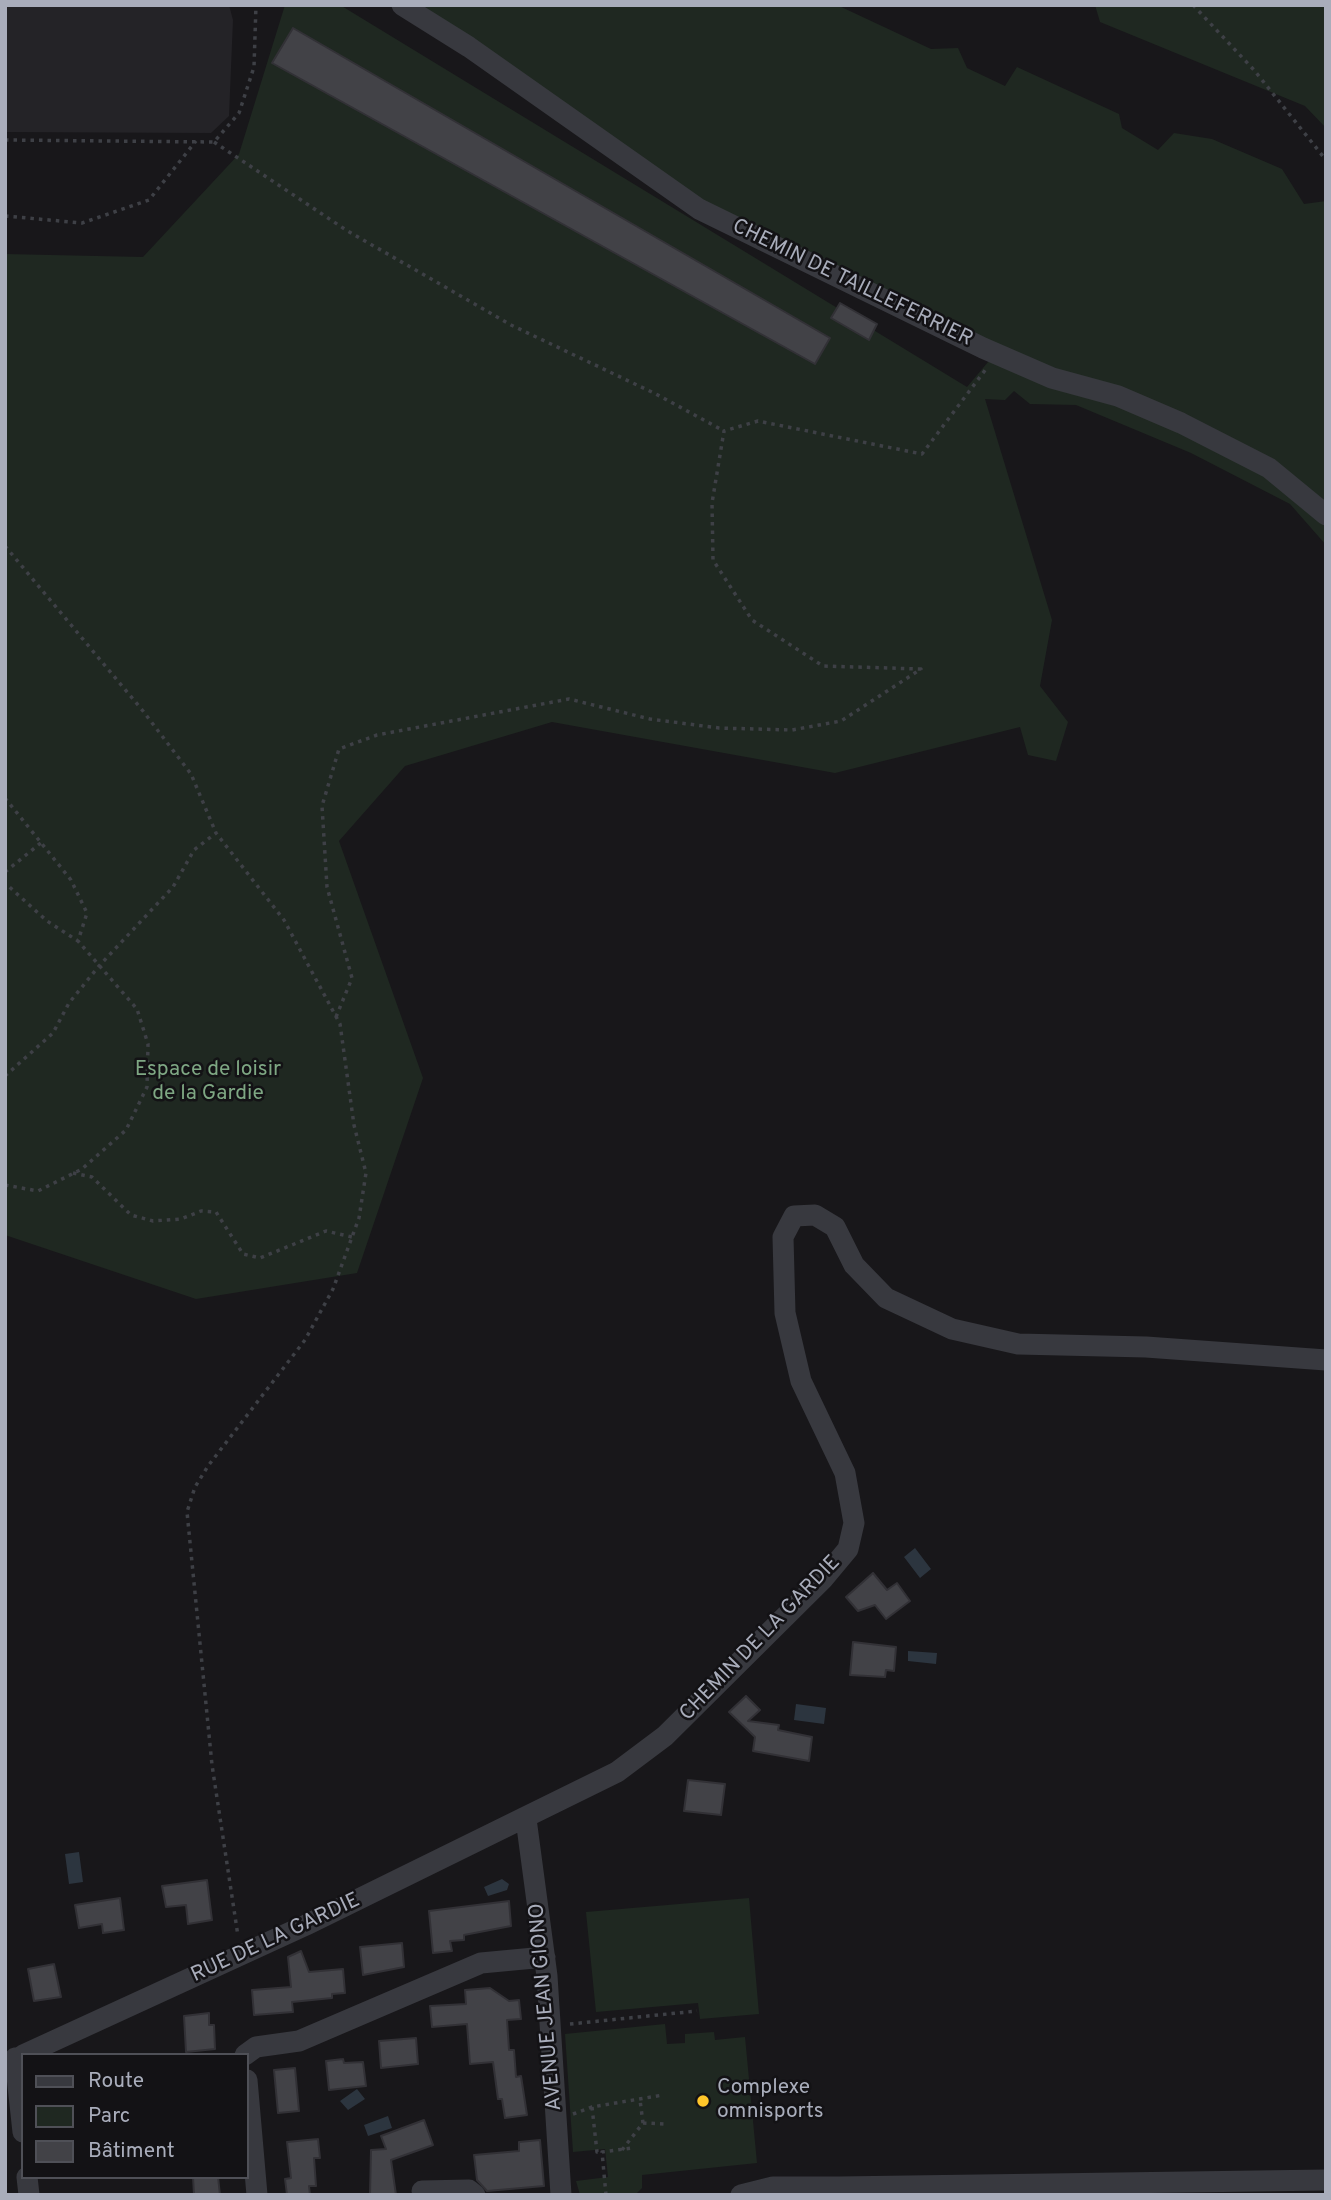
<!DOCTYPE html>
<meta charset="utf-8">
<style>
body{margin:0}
#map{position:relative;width:1331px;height:2200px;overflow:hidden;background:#18171a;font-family:Overpass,sans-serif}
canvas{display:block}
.frame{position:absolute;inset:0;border:7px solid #a9adbb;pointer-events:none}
.legend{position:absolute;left:21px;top:2053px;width:228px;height:126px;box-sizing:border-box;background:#131215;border:2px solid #4f5057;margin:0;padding:9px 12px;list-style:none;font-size:21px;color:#a9adbb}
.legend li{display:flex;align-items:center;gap:14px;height:35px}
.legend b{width:35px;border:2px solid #4f5057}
</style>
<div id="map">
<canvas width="1331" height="2200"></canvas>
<div class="frame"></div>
<ul class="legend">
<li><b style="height:9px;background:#38393f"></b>Route</li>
<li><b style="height:19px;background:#1f2821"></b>Parc</li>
<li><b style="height:19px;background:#424247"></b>Bâtiment</li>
</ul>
</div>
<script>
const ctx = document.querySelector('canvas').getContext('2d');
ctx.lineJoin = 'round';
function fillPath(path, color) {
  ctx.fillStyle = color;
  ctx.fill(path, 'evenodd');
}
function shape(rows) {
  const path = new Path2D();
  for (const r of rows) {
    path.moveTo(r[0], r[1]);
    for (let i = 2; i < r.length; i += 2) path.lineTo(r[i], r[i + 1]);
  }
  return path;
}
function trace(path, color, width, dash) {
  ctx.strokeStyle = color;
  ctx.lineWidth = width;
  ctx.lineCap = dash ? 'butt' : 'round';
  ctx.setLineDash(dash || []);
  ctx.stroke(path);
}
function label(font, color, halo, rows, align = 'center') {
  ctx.font = font + ' Overpass,sans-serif';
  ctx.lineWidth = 5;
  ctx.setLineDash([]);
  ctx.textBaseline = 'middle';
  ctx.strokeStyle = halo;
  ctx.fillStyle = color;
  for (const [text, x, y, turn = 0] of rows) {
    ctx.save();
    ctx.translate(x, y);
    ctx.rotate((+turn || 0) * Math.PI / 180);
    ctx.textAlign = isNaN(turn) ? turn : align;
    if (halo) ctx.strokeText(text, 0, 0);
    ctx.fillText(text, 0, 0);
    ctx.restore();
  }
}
fillPath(shape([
 [5,5,229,5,233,20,229,116,211,133,5,132]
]), '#242327');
fillPath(shape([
 [285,5,340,5,967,387,999,349,705,205,419,5,837,5,931,49,958,48,967,68,1005,86,1017,67,1119,114,1122,128,1158,150,1174,133,1212,139,1282,169,1304,204,1326,201,1326,545,1290,504,1191,453,1076,405,1030,404,1014,391,1005,400,985,399,1052,620,1040,686,1068,722,1056,761,1028,755,1020,727,835,773,552,722,405,766,339,841,423,1078,357,1273,196,1299,5,1235,5,254,143,257,239,154],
 [1095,5,1326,5,1326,128,1305,106,1100,22],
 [749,1898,759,2014,700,2019,698,2003,596,2012,586,1912],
 [665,2024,667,2044,685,2043,685,2034,714,2032,715,2040,745,2037,757,2163,642,2175,642,2188,635,2195,580,2195,576,2181,608,2177,605,2149,573,2152,565,2034]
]), '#1f2821');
fillPath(shape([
 [915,1548,931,1569,920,1578,904,1557],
 [908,1651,937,1653,936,1664,908,1661],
 [796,1704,826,1708,824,1724,794,1720],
 [79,1852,83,1882,69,1884,65,1854],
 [502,1879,509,1884,507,1890,488,1896,484,1887],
 [357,2089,365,2099,348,2110,340,2101],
 [388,2116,392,2128,368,2136,364,2125]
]), '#2c353f');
const building = shape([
 [293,28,830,338,815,364,272,63,293,28],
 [840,303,877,324,869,340,831,318,840,303],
 [873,1573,887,1590,897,1583,910,1601,886,1619,875,1605,858,1611,846,1597,873,1573],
 [853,1642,896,1647,894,1671,886,1670,885,1677,850,1675,853,1642],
 [746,1696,760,1710,748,1721,779,1725,778,1730,812,1737,809,1761,753,1751,755,1737,729,1712,746,1696],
 [688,1780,725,1784,721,1815,684,1811,688,1780],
 [207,1880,212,1920,188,1924,186,1905,166,1907,162,1886,207,1880],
 [120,1898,124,1930,103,1933,102,1924,79,1928,75,1905,120,1898],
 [509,1901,511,1926,464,1935,464,1940,450,1941,452,1951,433,1953,429,1911,509,1901],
 [402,1943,404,1967,363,1975,360,1947,402,1943],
 [301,1951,309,1972,343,1969,345,1993,332,1994,332,1998,292,2002,293,2012,254,2015,252,1990,291,1987,288,1957,301,1951],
 [54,1964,61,1997,34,2001,28,1969,54,1964],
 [490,1988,509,2001,519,2000,521,2019,507,2020,509,2050,514,2050,516,2077,521,2076,527,2115,505,2118,502,2099,498,2099,493,2062,470,2064,467,2024,432,2027,430,2006,466,2004,465,1990,490,1988],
 [209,2013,209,2025,214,2025,215,2049,186,2052,184,2016,209,2013],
 [416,2038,418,2064,381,2068,379,2041,416,2038],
 [343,2059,344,2063,363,2062,366,2086,329,2090,326,2061,343,2059],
 [295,2068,299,2111,278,2113,274,2070,295,2068],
 [424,2120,433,2145,391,2160,396,2195,370,2195,371,2150,386,2149,381,2136,424,2120],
 [318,2139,320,2158,314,2158,316,2186,309,2186,310,2195,287,2195,285,2179,291,2178,287,2142,318,2139],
 [540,2140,544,2186,487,2191,477,2180,474,2155,519,2151,519,2142,540,2140],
 [193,2177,218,2177,220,2195,194,2195,193,2177]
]);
fillPath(building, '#424247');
trace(building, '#323136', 2);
trace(shape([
 [1193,5,1254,70,1326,160],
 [5,140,214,142,239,113,254,67,256,5],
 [214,142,346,230,511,325,656,394,724,431],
 [5,216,82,223,149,200,196,141],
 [5,546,143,711,191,774,216,833],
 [5,798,71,880,87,913,78,941,47,921,5,883],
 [5,872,42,842],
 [336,1017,352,978,327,887,322,806,339,749,377,735,569,699,650,719,719,728,792,730,841,721,921,669,823,666,752,620,713,560,712,503,724,431,758,421,922,454,986,369],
 [5,1076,53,1033,69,1003,99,966,173,887,194,850,216,833,284,920,340,1024,354,1125,366,1173,359,1218,333,1289,305,1340,208,1466,195,1487,187,1512,212,1765,238,1936],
 [73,1173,92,1177,131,1215,153,1221,181,1219,201,1211,216,1212,243,1254,260,1258,326,1231,352,1237],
 [5,1185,38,1191,82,1169,126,1130,147,1087,148,1044,137,1009,78,941],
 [570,2024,697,2011],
 [592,2107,597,2152,602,2152],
 [573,2114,592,2107,663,2095],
 [643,2123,666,2124],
 [622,2150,643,2123,640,2100],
 [606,2195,602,2152,632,2148]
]), '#3e4046', 3.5, [3.5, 5]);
trace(shape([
 [402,5,469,47,699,209,983,348,1052,378,1118,396,1181,423,1269,468,1326,515],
 [526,1819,547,1976,561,2195],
 [23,2055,306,1925,617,1772,665,1736,823,1579,848,1549,854,1523,845,1473,801,1381,785,1313,783,1237,794,1216,815,1215,835,1227,854,1265,886,1298,952,1329,1018,1344,1146,1347,1326,1360],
 [245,2055,256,2047,299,2041,481,1963,545,1957],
 [15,2058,23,2132],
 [247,2080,257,2195],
 [27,2177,29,2195],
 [839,2187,1326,2180],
 [422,2191,469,2190,475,2195],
 [741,2195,773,2187,839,2187,839,2195]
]), '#38393f', 21);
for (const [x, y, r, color] of [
 [703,2101,7,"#ffc62a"]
]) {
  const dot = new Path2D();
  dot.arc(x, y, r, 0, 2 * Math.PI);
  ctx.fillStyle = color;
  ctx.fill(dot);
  trace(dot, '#131215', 2.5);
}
label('21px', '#a9adbb', '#131215', [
 ["CHEMIN DE TAILLEFERRIER",852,284,26],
 ["CHEMIN DE LA GARDIE",761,1639,-46],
 ["RUE DE LA GARDIE",276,1939,-25],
 ["AVENUE JEAN GIONO",547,2007,-95]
]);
label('21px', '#7ea783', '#131215', [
 ["Espace de loisir",208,1071],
 ["de la Gardie",208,1095]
]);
label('21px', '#a9adbb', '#131215', [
 ["Complexe",717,2089],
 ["omnisports",717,2113]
], 'left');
</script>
